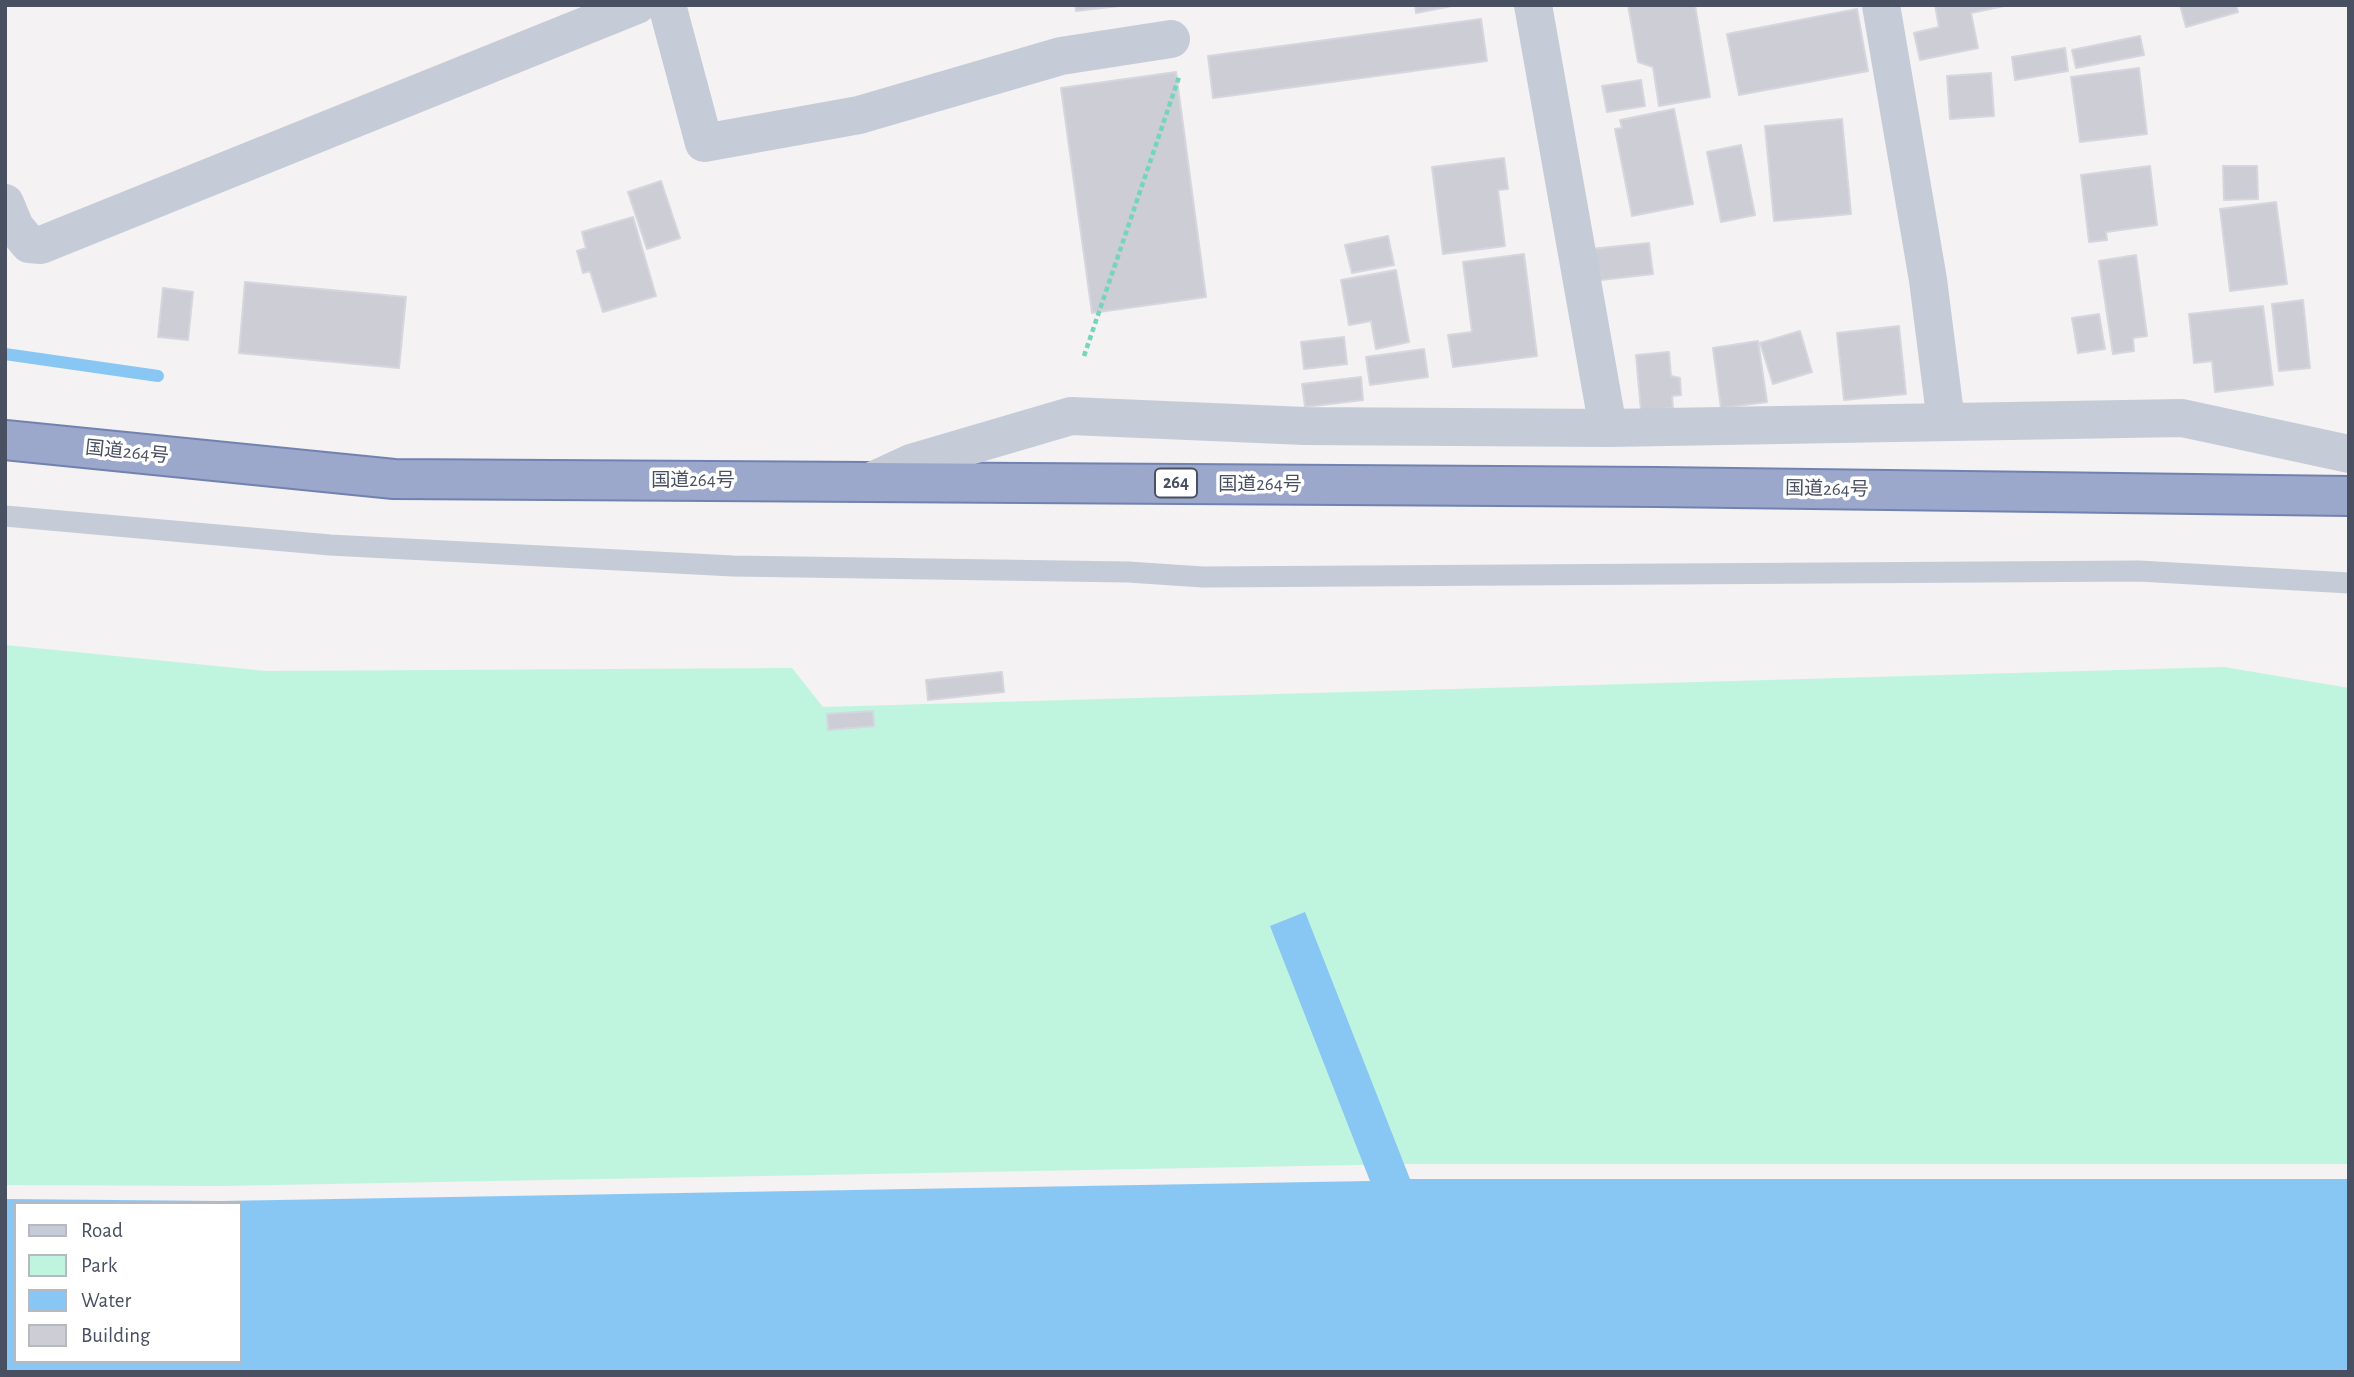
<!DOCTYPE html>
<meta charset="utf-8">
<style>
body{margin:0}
#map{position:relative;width:2354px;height:1377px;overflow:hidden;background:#f4f2f2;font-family:"Alegreya Sans",sans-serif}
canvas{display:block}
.frame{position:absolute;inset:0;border:7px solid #485061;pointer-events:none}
.legend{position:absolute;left:14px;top:1202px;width:228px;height:161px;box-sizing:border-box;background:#fff;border:2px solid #b6b9c0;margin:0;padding:9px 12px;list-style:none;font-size:21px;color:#485061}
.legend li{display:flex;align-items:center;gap:14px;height:35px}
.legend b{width:35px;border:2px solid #b6b9c0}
</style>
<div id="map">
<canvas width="2354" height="1377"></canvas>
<div class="frame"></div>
<ul class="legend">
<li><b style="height:9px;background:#c5cbd7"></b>Road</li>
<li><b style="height:19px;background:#bff4de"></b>Park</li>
<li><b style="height:19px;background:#88c7f4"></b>Water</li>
<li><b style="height:19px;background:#cccdd5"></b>Building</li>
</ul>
</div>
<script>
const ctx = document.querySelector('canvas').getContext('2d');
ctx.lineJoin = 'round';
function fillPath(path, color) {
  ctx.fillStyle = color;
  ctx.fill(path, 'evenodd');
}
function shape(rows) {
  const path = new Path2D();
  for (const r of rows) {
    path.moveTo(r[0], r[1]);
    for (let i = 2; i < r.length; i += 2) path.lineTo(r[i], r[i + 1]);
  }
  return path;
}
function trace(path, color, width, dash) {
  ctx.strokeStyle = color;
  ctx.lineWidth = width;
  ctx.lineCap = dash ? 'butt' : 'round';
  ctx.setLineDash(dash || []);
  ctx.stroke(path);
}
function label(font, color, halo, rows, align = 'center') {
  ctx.font = font + ' "Alegreya Sans","Noto Sans JP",sans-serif';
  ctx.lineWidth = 7;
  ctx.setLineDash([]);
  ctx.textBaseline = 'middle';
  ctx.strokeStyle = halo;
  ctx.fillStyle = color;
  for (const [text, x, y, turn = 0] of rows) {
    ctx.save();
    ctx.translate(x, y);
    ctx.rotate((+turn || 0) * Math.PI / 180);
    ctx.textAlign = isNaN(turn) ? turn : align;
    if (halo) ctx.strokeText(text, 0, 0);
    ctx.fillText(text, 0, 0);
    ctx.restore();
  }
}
fillPath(shape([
 [5,645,266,671,792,668,823,707,2224,667,2349,688,2349,1164,1410,1164,221,1186,5,1185]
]), '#bff4de');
fillPath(shape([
 [1305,912,1410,1179,2349,1179,2349,1372,5,1372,5,1199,221,1201,1370,1181,1270,926],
 [16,1204,240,1204,240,1361,16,1361]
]), '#88c7f4');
trace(shape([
 [5,354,158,376]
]), '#88c7f4', 12);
const building = shape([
 [1075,5,1127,5,1076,11,1075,5],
 [1415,5,1457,5,1416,13,1415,5],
 [1628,5,1695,5,1710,97,1659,106,1653,67,1638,62,1628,5],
 [1935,5,2009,5,1971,13,1978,48,1920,60,1914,33,1939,27,1935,5],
 [2180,5,2236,5,2238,12,2186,27,2180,5],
 [1857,9,1868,71,1739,95,1727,34,1857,9],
 [1481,19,1487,61,1213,98,1208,56,1481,19],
 [2140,36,2144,55,2076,68,2072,50,2140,36],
 [2065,48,2068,71,2015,80,2012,57,2065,48],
 [2139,68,2147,134,2080,142,2071,77,2139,68],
 [1176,72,1206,297,1092,313,1061,88,1176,72],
 [1991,73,1994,116,1950,119,1947,76,1991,73],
 [1641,80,1645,106,1607,112,1602,86,1641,80],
 [1674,109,1693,204,1632,216,1615,129,1622,128,1620,120,1674,109],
 [1842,119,1851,214,1774,221,1765,126,1842,119],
 [1741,145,1755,215,1721,222,1707,152,1741,145],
 [1504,158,1508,189,1498,190,1505,246,1443,254,1432,167,1504,158],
 [2150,166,2157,225,2106,232,2107,240,2089,242,2081,175,2150,166],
 [2223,166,2257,166,2258,199,2224,200,2223,166],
 [661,181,680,238,647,249,628,192,661,181],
 [2276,202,2287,284,2230,291,2220,209,2276,202],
 [633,217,656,296,603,312,590,271,583,273,577,251,586,248,582,232,633,217],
 [1388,236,1394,265,1352,273,1345,245,1388,236],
 [1649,243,1653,274,1583,282,1580,250,1649,243],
 [1524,254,1537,356,1453,367,1448,335,1472,332,1463,262,1524,254],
 [2136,255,2147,336,2133,338,2134,351,2113,354,2099,261,2136,255],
 [1396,270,1409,342,1376,349,1371,321,1349,325,1341,280,1396,270],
 [245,282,406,297,399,368,239,353,245,282],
 [163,288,193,292,188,340,158,337,163,288],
 [2303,300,2310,368,2279,371,2272,304,2303,300],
 [2263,306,2273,385,2215,392,2212,361,2194,363,2189,314,2263,306],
 [2099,314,2105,349,2078,353,2072,318,2099,314],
 [1899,326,1906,394,1844,400,1837,333,1899,326],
 [1800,331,1812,372,1773,384,1760,343,1800,331],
 [1344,337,1347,364,1304,369,1301,342,1344,337],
 [1758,341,1767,402,1721,408,1713,348,1758,341],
 [1424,349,1428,377,1370,385,1366,357,1424,349],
 [1669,352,1671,376,1680,378,1681,395,1672,396,1673,408,1641,411,1636,355,1669,352],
 [1361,377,1363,400,1305,407,1302,384,1361,377],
 [1002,672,1004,692,928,700,926,680,1002,672],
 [873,711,874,726,828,730,827,714,873,711]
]);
fillPath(building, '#cccdd5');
trace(building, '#d6d6de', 2);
const trunk = shape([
 [5,440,394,479,1657,487,2349,496]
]);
trace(trunk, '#7182b0', 42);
trace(shape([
 [1084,356,1179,77]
]), '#73d5b9', 4.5, [5, 3.5]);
trace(shape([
 [5,516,330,545,733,566,1128,572,1203,577,2139,571,2349,583]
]), '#c5cbd7', 21);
trace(shape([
 [667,5,704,143,859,115,1061,56,1171,39],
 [1533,5,1608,428],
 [1881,5,1928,280,1946,422],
 [5,203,15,227,29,244,41,245,637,5],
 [872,481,911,463,1071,416,1305,426,1608,428,2182,418,2349,454]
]), '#c5cbd7', 38);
trace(trunk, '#9ba8cb', 38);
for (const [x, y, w] of [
 [1176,483,42]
]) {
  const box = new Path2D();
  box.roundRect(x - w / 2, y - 14.5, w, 29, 5);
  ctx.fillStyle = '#fff';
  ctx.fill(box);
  trace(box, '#485061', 2);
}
label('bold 18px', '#485061', null, [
 ["264",1176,483]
]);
label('19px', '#485061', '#fff', [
 ["国道264号",127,452,6],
 ["国道264号",693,480],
 ["国道264号",1260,484],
 ["国道264号",1827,489,1]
]);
</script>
